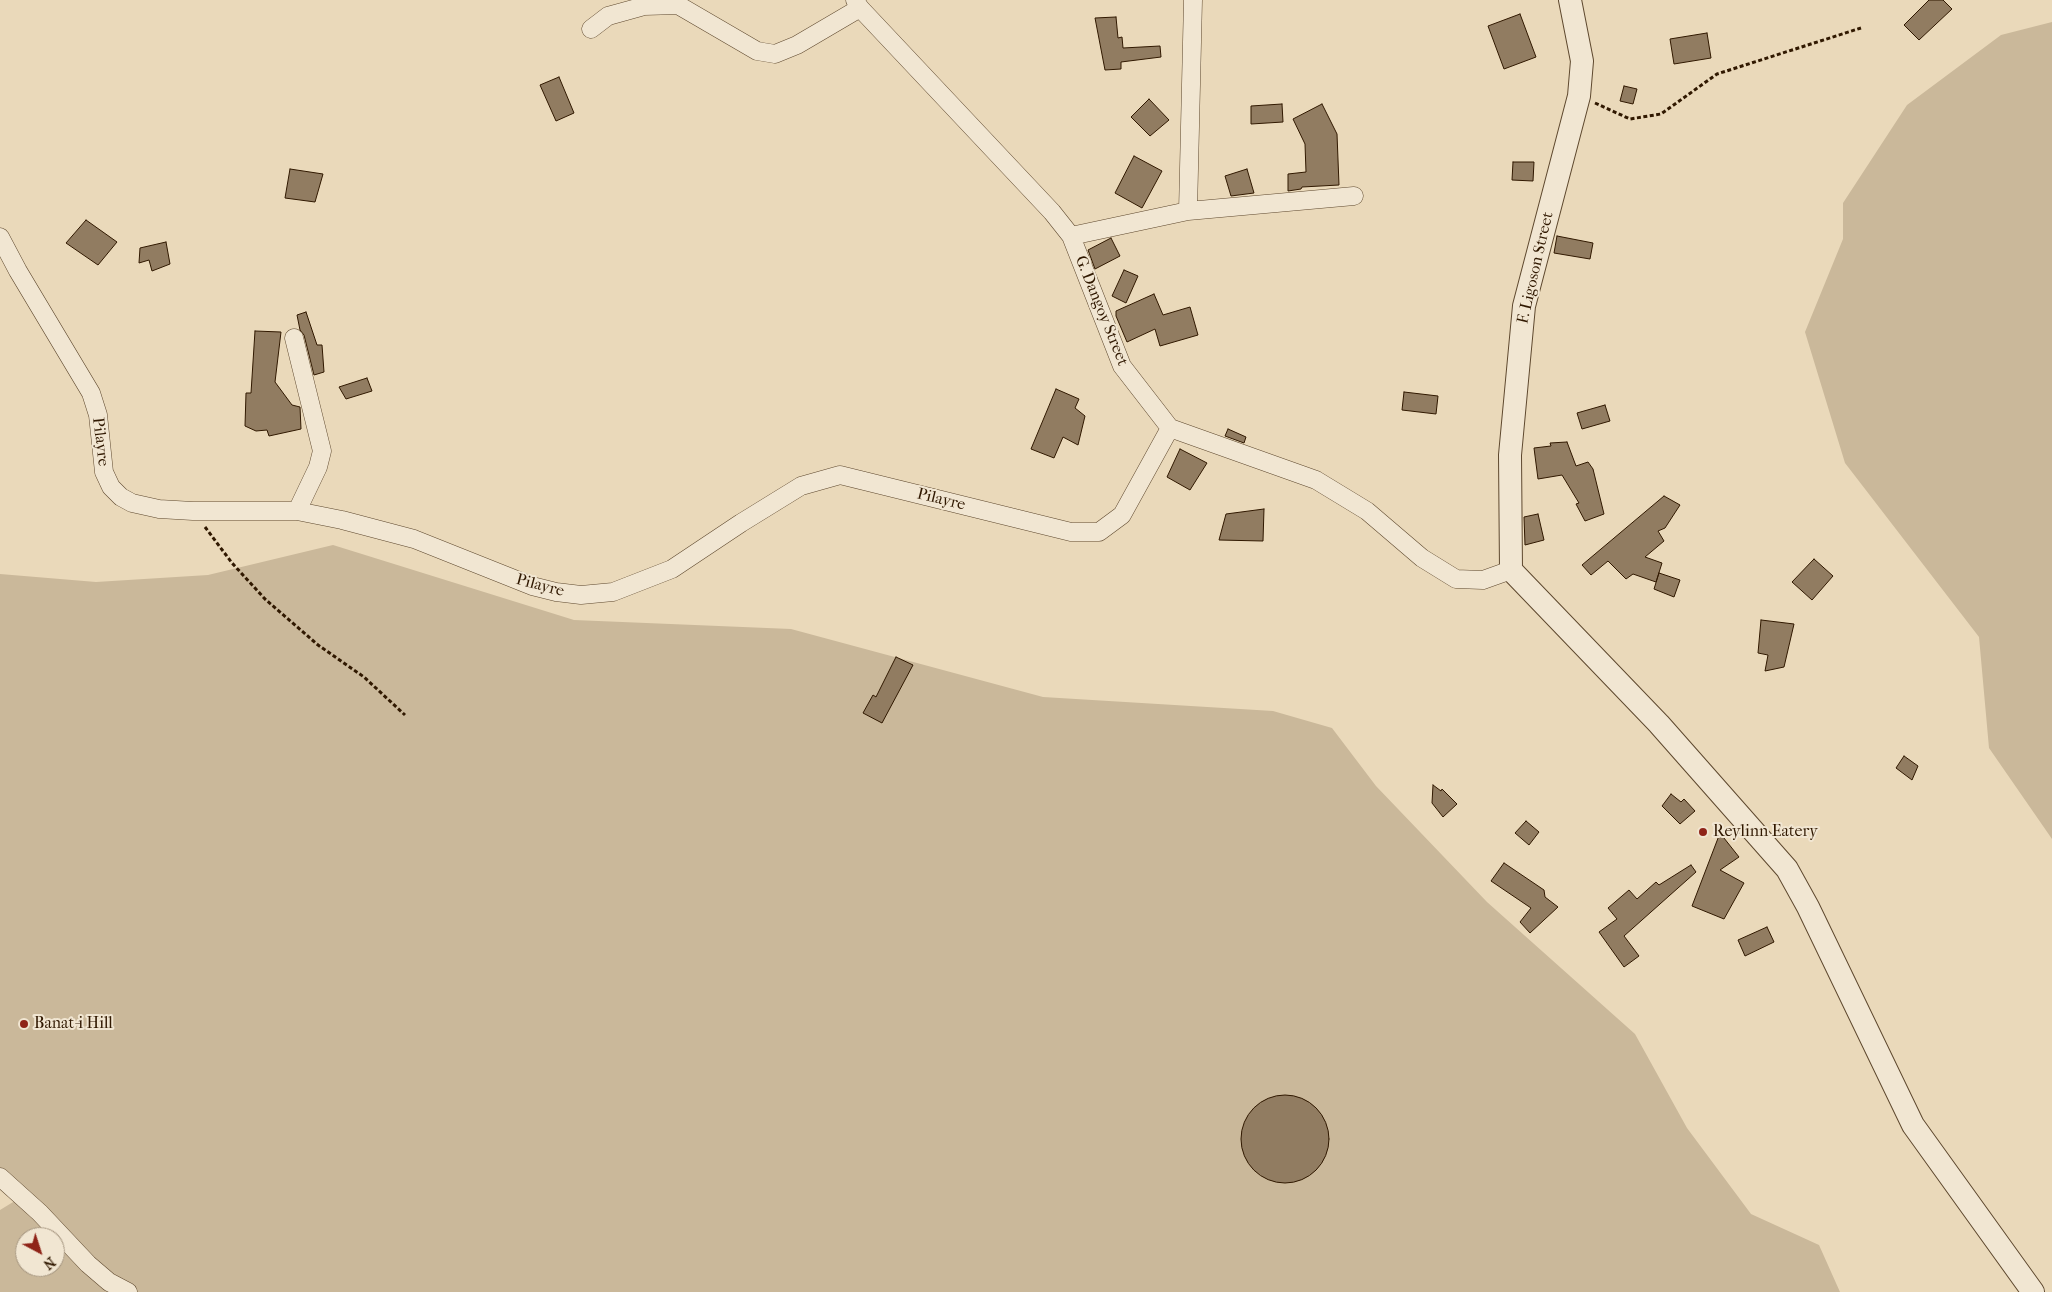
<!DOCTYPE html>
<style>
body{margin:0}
#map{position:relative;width:2052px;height:1292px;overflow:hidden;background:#ead9ba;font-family:"IM FELL French Canon",serif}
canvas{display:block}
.north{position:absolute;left:15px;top:1227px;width:50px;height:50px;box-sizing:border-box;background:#f1e6d2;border:1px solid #a4947e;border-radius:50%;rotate:140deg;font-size:14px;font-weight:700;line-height:20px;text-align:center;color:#301800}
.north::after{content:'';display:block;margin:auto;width:18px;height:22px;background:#8f2418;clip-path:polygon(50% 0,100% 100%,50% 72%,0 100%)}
</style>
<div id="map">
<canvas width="2052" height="1292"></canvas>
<div class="north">N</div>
</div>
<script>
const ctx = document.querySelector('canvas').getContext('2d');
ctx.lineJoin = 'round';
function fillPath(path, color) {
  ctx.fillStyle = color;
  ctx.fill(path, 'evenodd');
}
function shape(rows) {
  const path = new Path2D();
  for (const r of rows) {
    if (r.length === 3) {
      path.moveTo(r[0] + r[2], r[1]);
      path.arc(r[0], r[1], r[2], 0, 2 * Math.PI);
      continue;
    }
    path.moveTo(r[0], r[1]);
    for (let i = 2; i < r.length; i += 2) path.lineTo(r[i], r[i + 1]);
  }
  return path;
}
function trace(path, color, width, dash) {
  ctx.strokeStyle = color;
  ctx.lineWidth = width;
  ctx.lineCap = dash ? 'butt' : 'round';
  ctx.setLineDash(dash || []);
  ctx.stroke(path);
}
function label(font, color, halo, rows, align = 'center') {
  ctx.font = font + ' "IM FELL French Canon",serif';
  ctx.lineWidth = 4;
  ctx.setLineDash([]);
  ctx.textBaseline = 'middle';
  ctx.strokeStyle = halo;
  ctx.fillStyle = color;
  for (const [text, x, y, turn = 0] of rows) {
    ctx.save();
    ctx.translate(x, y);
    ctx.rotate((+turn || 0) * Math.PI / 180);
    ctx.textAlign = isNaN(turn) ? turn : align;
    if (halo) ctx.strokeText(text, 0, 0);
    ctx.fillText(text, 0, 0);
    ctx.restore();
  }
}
fillPath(shape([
 [2052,22,2052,839,1989,748,1979,637,1845,463,1805,332,1843,239,1843,203,1907,105,2001,35],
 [333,545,574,620,791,629,1043,697,1273,711,1332,728,1376,786,1487,902,1635,1034,1687,1128,1751,1214,1819,1245,1840,1292,0,1292,0,1210,23,1196,0,1177,0,574,96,582,208,575],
 [25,1237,55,1237,55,1267,25,1267]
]), '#cab89a');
const building = shape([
 [1929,0,1943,0,1952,9,1919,40,1904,25,1929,0],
 [1520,14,1536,57,1504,69,1488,26,1520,14],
 [1116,17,1118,38,1122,37,1123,48,1160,46,1161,57,1121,62,1121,69,1105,70,1095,18,1116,17],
 [1707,33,1711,58,1674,64,1670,39,1707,33],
 [559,77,574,113,556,121,540,85,559,77],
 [1624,86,1637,89,1633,104,1620,101,1624,86],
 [1149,99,1169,120,1150,136,1131,117,1149,99],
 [1282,104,1283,122,1251,124,1251,106,1282,104],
 [1322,104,1337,134,1339,185,1302,187,1301,189,1288,191,1288,174,1306,172,1305,144,1293,119,1322,104],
 [1134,156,1162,171,1142,208,1115,193,1134,156],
 [1513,162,1534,162,1533,181,1512,180,1513,162],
 [290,169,323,174,315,202,285,198,290,169],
 [1247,169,1254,193,1231,196,1225,176,1247,169],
 [86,220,117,242,98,265,66,243,86,220],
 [1557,236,1593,243,1590,259,1554,253,1557,236],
 [1111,238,1120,256,1095,269,1088,250,1111,238],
 [166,242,170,264,152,271,149,260,139,263,140,248,166,242],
 [1124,270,1138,276,1126,303,1112,296,1124,270],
 [1154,294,1163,315,1190,307,1198,335,1160,346,1155,329,1127,342,1116,316,1116,311,1154,294],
 [306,312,317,345,322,345,324,372,314,375,304,335,300,330,297,315,306,312],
 [255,331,281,332,275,382,292,405,300,407,301,429,269,436,267,430,256,431,245,426,246,393,251,393,255,331],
 [367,378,372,391,346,399,339,387,367,378],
 [1056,389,1079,399,1075,408,1085,416,1078,445,1063,437,1054,458,1031,449,1056,389],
 [1404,392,1438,396,1436,414,1402,410,1404,392],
 [1605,405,1610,421,1582,429,1577,413,1605,405],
 [1228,429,1246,437,1244,443,1225,436,1228,429],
 [1567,442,1576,466,1588,462,1593,469,1604,514,1585,521,1576,504,1579,503,1562,475,1538,479,1534,448,1551,446,1550,443,1567,442],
 [1180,449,1207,463,1190,490,1167,477,1180,449],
 [1664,496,1680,505,1665,528,1658,531,1664,541,1645,557,1662,563,1656,582,1633,574,1626,579,1608,561,1591,575,1582,565,1664,496],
 [1264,509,1263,541,1219,540,1226,514,1264,509],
 [1538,514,1544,540,1525,545,1524,517,1538,514],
 [1814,559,1833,576,1812,600,1792,582,1814,559],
 [1659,573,1680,580,1674,597,1654,589,1659,573],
 [1761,620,1794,624,1784,667,1765,671,1768,655,1758,653,1761,620],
 [896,657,913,665,882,723,863,713,873,695,876,697,896,657],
 [1904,756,1918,766,1912,780,1896,768,1904,756],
 [1433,785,1441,791,1442,789,1457,804,1443,817,1432,803,1433,785],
 [1671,794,1681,802,1684,799,1695,811,1680,824,1662,806,1671,794],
 [1526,821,1539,832,1529,845,1515,833,1526,821],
 [1720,833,1739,857,1720,870,1744,883,1724,919,1692,906,1720,833],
 [1504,863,1544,890,1545,897,1558,907,1530,933,1520,922,1531,908,1491,881,1504,863],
 [1691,865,1696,872,1624,936,1639,956,1624,967,1599,932,1617,919,1608,908,1629,890,1637,899,1656,882,1659,885,1691,865],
 [1767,927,1774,942,1745,956,1738,940,1767,927],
 [1285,1139,44]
]);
fillPath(building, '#917c61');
trace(building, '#301800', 1);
const minor = shape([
 [855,0,860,8,1052,212,1071,236,1122,366,1170,428,1316,480,1367,511,1422,558,1456,579,1483,580,1511,570],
 [591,29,608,16,644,6,678,5,757,51,775,54,797,45,860,8],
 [1188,211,1193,0],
 [1071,236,1188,211,1354,196],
 [0,237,18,271,91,393,98,415,104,472,111,487,121,497,132,503,159,509,193,511,297,511,342,520,414,539,532,586,556,592,581,595,613,592,672,569,741,523,801,486,840,475,1071,532,1099,532,1122,515,1170,428],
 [294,338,322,451,318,467,297,511],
 [0,1177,40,1213,88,1264,109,1282,128,1292]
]);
const tertiary = shape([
 [1570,0,1582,61,1579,96,1524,306,1510,455,1511,570,1659,724,1787,869,1808,907,1913,1125,2033,1292]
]);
trace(minor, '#5e482e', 19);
trace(tertiary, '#5e482e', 24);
trace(shape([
 [1595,103,1630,119,1661,114,1717,74,1861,28],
 [205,527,232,563,265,599,318,645,364,677,405,715]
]), '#301800', 3, [4, 2.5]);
trace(minor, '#f1e6d2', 18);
trace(tertiary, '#f1e6d2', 22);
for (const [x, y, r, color] of [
 [1703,832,5,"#8f2418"],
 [24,1024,5,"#8f2418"]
]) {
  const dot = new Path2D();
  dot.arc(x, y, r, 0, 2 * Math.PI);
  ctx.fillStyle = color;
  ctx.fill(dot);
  trace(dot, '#f1e6d2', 2);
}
label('16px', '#301800', '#f1e6d2', [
 ["F. Ligoson Street",1536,268,-77],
 ["G. Dangoy Street",1101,311,68],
 ["Pilayre",100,442,83],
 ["Pilayre",941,500,14],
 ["Pilayre",540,586,15]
]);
label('16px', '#301800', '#f1e6d2', [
 ["Reylinn Eatery",1713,832],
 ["Banat-i Hill",34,1024]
], 'left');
</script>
